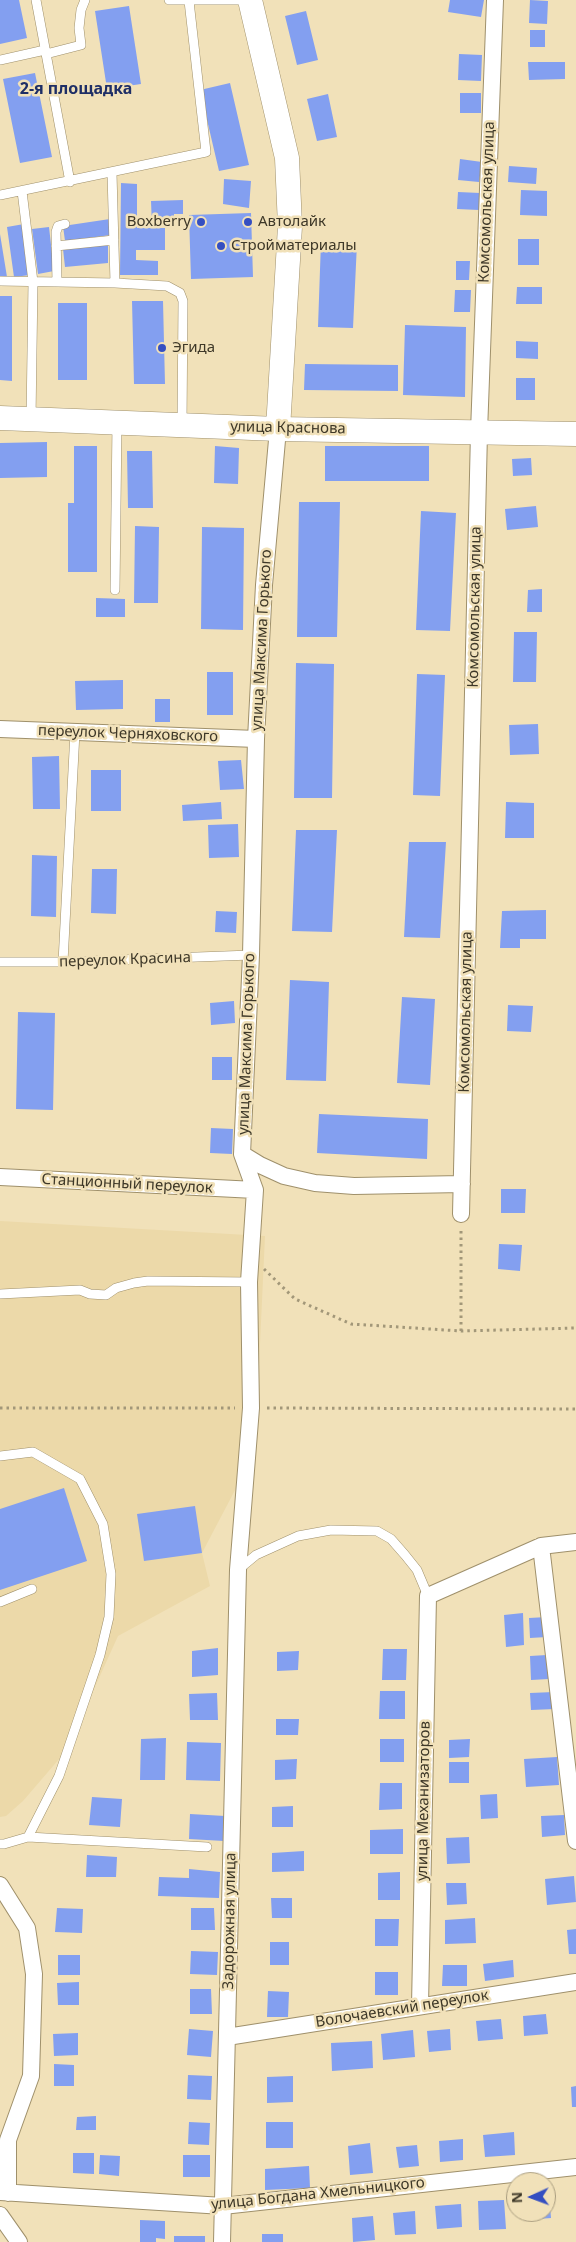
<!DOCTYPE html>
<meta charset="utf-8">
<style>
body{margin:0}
#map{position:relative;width:576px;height:2242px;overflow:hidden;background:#f1e1b9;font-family:"Noto Sans",sans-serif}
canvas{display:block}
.north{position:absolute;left:506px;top:2172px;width:50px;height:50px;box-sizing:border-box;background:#f1e1b9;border:1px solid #a99d7f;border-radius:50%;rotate:268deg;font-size:14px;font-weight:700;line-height:20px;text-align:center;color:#3e3828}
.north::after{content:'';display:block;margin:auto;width:18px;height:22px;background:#354fc1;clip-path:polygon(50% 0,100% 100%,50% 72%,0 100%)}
</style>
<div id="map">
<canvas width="576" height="2242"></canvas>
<div class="north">N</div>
</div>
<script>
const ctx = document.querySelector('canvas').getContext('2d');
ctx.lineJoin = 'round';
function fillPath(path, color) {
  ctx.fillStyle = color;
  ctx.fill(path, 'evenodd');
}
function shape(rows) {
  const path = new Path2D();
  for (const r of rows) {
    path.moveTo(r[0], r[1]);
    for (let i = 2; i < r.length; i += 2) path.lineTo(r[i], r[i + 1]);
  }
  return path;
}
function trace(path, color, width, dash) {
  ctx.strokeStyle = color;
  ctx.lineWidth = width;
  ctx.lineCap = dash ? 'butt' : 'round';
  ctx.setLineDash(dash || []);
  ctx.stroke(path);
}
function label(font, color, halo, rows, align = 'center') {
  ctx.font = font + ' "Noto Sans",sans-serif';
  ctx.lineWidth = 5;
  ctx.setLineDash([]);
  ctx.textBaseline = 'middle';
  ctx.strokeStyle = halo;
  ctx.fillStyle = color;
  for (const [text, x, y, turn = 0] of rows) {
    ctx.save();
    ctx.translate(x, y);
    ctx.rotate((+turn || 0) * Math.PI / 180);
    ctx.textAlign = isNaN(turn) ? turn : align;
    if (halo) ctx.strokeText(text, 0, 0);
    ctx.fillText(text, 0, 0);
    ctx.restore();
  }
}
fillPath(shape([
 [0,1221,265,1236,255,1452,202,1553,210,1586,118,1636,66,1751,23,1801,6,1816,0,1817]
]), '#ecd9a9');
fillPath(shape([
 [0,0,19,0,27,38,0,44],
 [450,0,484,0,481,17,448,12],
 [530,0,548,1,547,24,529,23],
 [129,6,141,84,107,89,95,11],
 [306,11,318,60,297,65,285,16],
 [530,30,545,30,545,47,530,47],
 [459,54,482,55,481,81,458,80],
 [528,62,565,62,565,79,529,80],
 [35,73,52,157,20,163,3,79],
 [230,83,249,165,219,171,200,90],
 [460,93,481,93,481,113,460,113],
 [328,94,337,137,317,141,307,99],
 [460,159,482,162,479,182,458,180],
 [509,166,537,168,536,184,508,182],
 [224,179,251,181,249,208,223,204],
 [121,183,137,184,137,228,165,228,165,250,136,250,136,260,158,261,158,275,120,275],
 [521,190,547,191,547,216,520,215],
 [458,192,480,193,479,210,457,209],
 [183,200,183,214,174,214,174,225,152,226,151,201],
 [251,213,253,277,191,279,189,215],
 [110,219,111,235,65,241,63,226],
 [24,224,30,275,14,277,7,227],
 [49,227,54,271,38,274,32,229],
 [0,234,7,277,0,278],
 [518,239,539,239,539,265,518,265],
 [321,241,357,243,353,328,318,327],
 [108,244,108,263,65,267,63,249],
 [456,261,470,261,469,280,456,280],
 [517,287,542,287,542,304,516,304],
 [455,290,471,290,470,312,454,312],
 [0,296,12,296,12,381,0,380],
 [132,301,163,301,165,384,134,384],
 [58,303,87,303,87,380,58,380],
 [405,325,466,327,465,397,403,395],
 [516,341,538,342,538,359,516,358],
 [305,364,398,365,398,391,304,390],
 [516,378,535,378,535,400,516,400],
 [47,442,47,477,0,478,0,443],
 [74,446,97,446,97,572,68,572,68,503,74,503],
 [215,446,239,448,238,484,214,483],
 [325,446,429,446,429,481,325,481],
 [127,451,152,451,153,508,128,508],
 [531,458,532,475,513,476,512,459],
 [299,502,340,502,337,637,297,637],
 [536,506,538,527,507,530,505,509],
 [421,511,456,513,450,631,416,630],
 [135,526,159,527,158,603,134,603],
 [202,527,244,528,243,630,201,629],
 [542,589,542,612,527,612,528,590],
 [96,598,125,599,125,617,96,617],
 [514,632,537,632,536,682,513,682],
 [296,663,334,664,332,798,294,798],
 [207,672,233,672,233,715,207,715],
 [417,674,445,675,440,796,413,795],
 [123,680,123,709,76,710,75,681],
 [155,699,170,699,170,722,155,722],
 [538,724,539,754,510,755,509,725],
 [59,756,60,809,33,809,32,757],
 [241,760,244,789,220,790,218,761],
 [91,770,121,770,121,811,91,811],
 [221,802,222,819,183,821,182,805],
 [506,802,534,803,534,838,505,838],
 [238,824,239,857,209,858,208,825],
 [296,830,337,830,332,932,292,931],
 [409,842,446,842,440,938,404,937],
 [32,855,57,856,56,917,31,916],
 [92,869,117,869,116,914,91,913],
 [546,910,546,939,520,939,520,948,500,948,502,911],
 [216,911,237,912,236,933,215,932],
 [290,980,329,982,326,1081,286,1080],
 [402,997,435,999,430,1085,397,1083],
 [234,1001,235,1023,211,1025,210,1003],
 [508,1005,533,1006,531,1032,507,1031],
 [18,1012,55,1013,53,1110,16,1109],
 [212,1057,232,1057,232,1080,212,1080],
 [319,1114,428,1119,427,1159,317,1153],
 [211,1128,233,1129,232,1154,210,1153],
 [501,1189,526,1189,525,1213,501,1213],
 [499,1244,522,1245,520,1271,498,1269],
 [64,1488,87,1561,0,1590,0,1509],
 [195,1506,202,1553,144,1561,137,1514],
 [523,1613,524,1645,506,1647,504,1615],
 [547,1617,547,1637,530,1638,529,1618],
 [218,1648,218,1675,192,1677,192,1651],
 [383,1649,407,1649,406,1680,382,1680],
 [299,1651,298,1670,277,1671,277,1652],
 [547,1655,549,1679,531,1680,530,1656],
 [380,1691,405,1691,405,1719,379,1719],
 [554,1692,555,1709,531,1710,530,1693],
 [217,1693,218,1720,190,1720,189,1694],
 [276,1719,299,1719,298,1735,276,1735],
 [166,1738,165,1780,140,1780,141,1739],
 [380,1739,404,1739,404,1762,380,1762],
 [470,1739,469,1757,449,1758,449,1740],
 [187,1742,221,1743,220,1781,186,1780],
 [557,1757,559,1785,526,1787,524,1759],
 [297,1759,296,1779,275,1780,275,1760],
 [449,1762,469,1762,469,1783,449,1783],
 [380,1783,402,1783,402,1809,379,1810],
 [497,1794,498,1818,481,1819,480,1795],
 [92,1797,122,1799,120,1827,89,1825],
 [293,1806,293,1827,272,1827,272,1807],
 [190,1814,225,1816,224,1841,189,1839],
 [564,1815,565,1835,542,1837,541,1816],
 [403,1829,403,1854,370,1854,370,1830],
 [469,1837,470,1863,447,1864,446,1838],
 [304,1851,304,1871,272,1872,272,1853],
 [87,1855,117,1857,116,1877,86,1877],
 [189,1869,220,1872,219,1898,158,1896,159,1877,189,1878],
 [400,1872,400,1900,378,1900,378,1873],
 [574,1876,576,1902,547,1905,545,1879],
 [446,1883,466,1883,467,1904,447,1905],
 [271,1898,292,1898,292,1918,272,1918],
 [57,1908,83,1909,82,1933,55,1932],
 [191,1908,214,1908,215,1930,191,1930],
 [475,1918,476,1943,445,1944,445,1920],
 [375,1919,399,1919,398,1946,375,1946],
 [576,1929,576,1954,569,1954,567,1930],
 [270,1942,289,1942,289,1965,270,1965],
 [191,1951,218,1952,217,1975,190,1974],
 [58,1955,80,1955,80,1975,58,1975],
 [513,1960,514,1977,485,1981,483,1964],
 [443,1965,467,1965,467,1986,442,1986],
 [375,1972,398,1972,398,1995,375,1995],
 [79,1982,79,2005,58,2005,57,1983],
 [190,1989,211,1989,212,2014,190,2014],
 [268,1991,289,1992,288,2017,267,2017],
 [546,2014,548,2034,524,2036,523,2016],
 [501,2019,503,2039,478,2041,476,2021],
 [189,2029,213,2031,211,2057,187,2055],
 [450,2029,451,2050,429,2052,427,2031],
 [413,2030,415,2057,383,2060,381,2034],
 [78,2033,78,2055,54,2056,53,2034],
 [372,2041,373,2068,332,2071,331,2043],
 [54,2064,74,2065,74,2086,54,2086],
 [188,2075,212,2076,211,2100,187,2099],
 [293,2076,293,2102,267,2103,267,2077],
 [576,2086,576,2107,572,2107,571,2087],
 [96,2116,96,2130,76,2130,77,2117],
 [189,2122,210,2123,209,2145,188,2144],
 [266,2122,293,2122,293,2148,266,2148],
 [514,2132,515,2155,485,2157,483,2135],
 [463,2139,463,2160,440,2162,439,2141],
 [370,2143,373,2173,350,2175,348,2146],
 [417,2145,419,2166,399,2168,396,2147],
 [73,2153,94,2153,94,2174,73,2173],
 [100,2155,120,2156,119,2176,99,2174],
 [183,2155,210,2155,210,2177,183,2177],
 [309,2166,310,2188,265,2190,265,2169],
 [546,2194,549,2194,551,2218,524,2220,523,2212,546,2212],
 [504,2200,506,2229,479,2230,478,2201],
 [461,2204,462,2227,437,2229,435,2206],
 [415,2211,416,2234,395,2235,393,2213],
 [373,2216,375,2240,353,2242,352,2218],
 [140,2220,165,2221,165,2239,156,2238,156,2242,140,2242],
 [262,2234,283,2234,283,2242,262,2242],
 [174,2236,205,2236,205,2242,174,2242]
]), '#839ff0');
const lane = shape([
 [36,0,70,182],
 [169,0,249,0],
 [46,54,81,45,79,28,81,10,85,0],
 [0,60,45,50],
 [22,191,33,282,31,419],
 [0,195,206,152,189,1],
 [56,246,114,240],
 [0,281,115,283,112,173],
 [57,282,56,232,58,226,65,224],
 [115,283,167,286,180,293,183,301,182,425],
 [115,590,117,423],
 [0,962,63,962,251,955],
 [63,962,75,732],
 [0,1294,80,1290,90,1294,106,1295,116,1288,134,1283,148,1281,249,1282],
 [0,1456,33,1452,80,1479,103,1524,111,1574,109,1617,100,1655,59,1776,28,1837,4,1844,0,1844],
 [239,1569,256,1555,298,1536,331,1530,377,1531,391,1539,405,1555,417,1570,428,1596],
 [0,1602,32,1589],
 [28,1837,207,1847]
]);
const street = shape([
 [0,729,256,739],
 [242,1154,260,1165,284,1176,315,1183,354,1186,462,1184],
 [0,1177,255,1190],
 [461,1214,479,432,495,0],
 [541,1546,576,1841],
 [0,1885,27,1928,34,1974,31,2076,8,2140,8,2193],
 [420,2006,428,1596,541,1546,576,1542],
 [227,2037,576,1982],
 [0,2192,223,2206,576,2167],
 [0,2215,19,2242],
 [222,2242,238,1570,251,1408,249,1282,255,1190,242,1154,251,955,256,739,264,585,278,429]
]);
const secondary = shape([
 [250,0,287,158,290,226,278,429],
 [0,418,278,429,576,434]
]);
trace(lane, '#9f906b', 10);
trace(street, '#9f906b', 18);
trace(secondary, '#9f906b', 25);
trace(shape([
 [264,1269,295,1299,351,1324,461,1331,576,1328],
 [461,1331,461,1227],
 [0,1408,235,1408],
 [267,1408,576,1409]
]), '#a29779', 3, [2.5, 4]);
trace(lane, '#fff', 9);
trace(street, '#fff', 16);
trace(secondary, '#fff', 24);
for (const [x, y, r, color] of [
 [201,222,5,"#354fc1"],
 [248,222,5,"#354fc1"],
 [221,246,5,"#354fc1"],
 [162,348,5,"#354fc1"]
]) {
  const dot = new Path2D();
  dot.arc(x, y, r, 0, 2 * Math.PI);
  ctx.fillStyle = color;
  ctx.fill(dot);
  trace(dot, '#f1e1b9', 2);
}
label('15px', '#3e3828', '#f1e1b9', [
 ["Комсомольская улица",487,202,-88],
 ["улица Краснова",288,428,1],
 ["Комсомольская улица",475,607,-89],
 ["улица Максима Горького",262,640,-87],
 ["переулок Черняховского",128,734,2],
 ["переулок Красина",125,960,-2],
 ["Комсомольская улица",466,1012,-89],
 ["улица Максима Горького",247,1044,-88],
 ["Станционный переулок",127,1184,3],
 ["улица Механизаторов",424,1801,-89],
 ["Задорожная улица",230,1921,-89],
 ["Волочаевский переулок",402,2009,-9],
 ["улица Богдана Хмельницкого",318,2194,-6]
]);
label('15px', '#3e3828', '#f1e1b9', [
 ["Boxberry",191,222,"right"],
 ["Автолайк",258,222],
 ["Стройматериалы",231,246],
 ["Эгида",172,348]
], 'left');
label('bold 16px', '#1e2e66', '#f1e1b9', [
 ["2-я площадка",76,89]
]);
</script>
